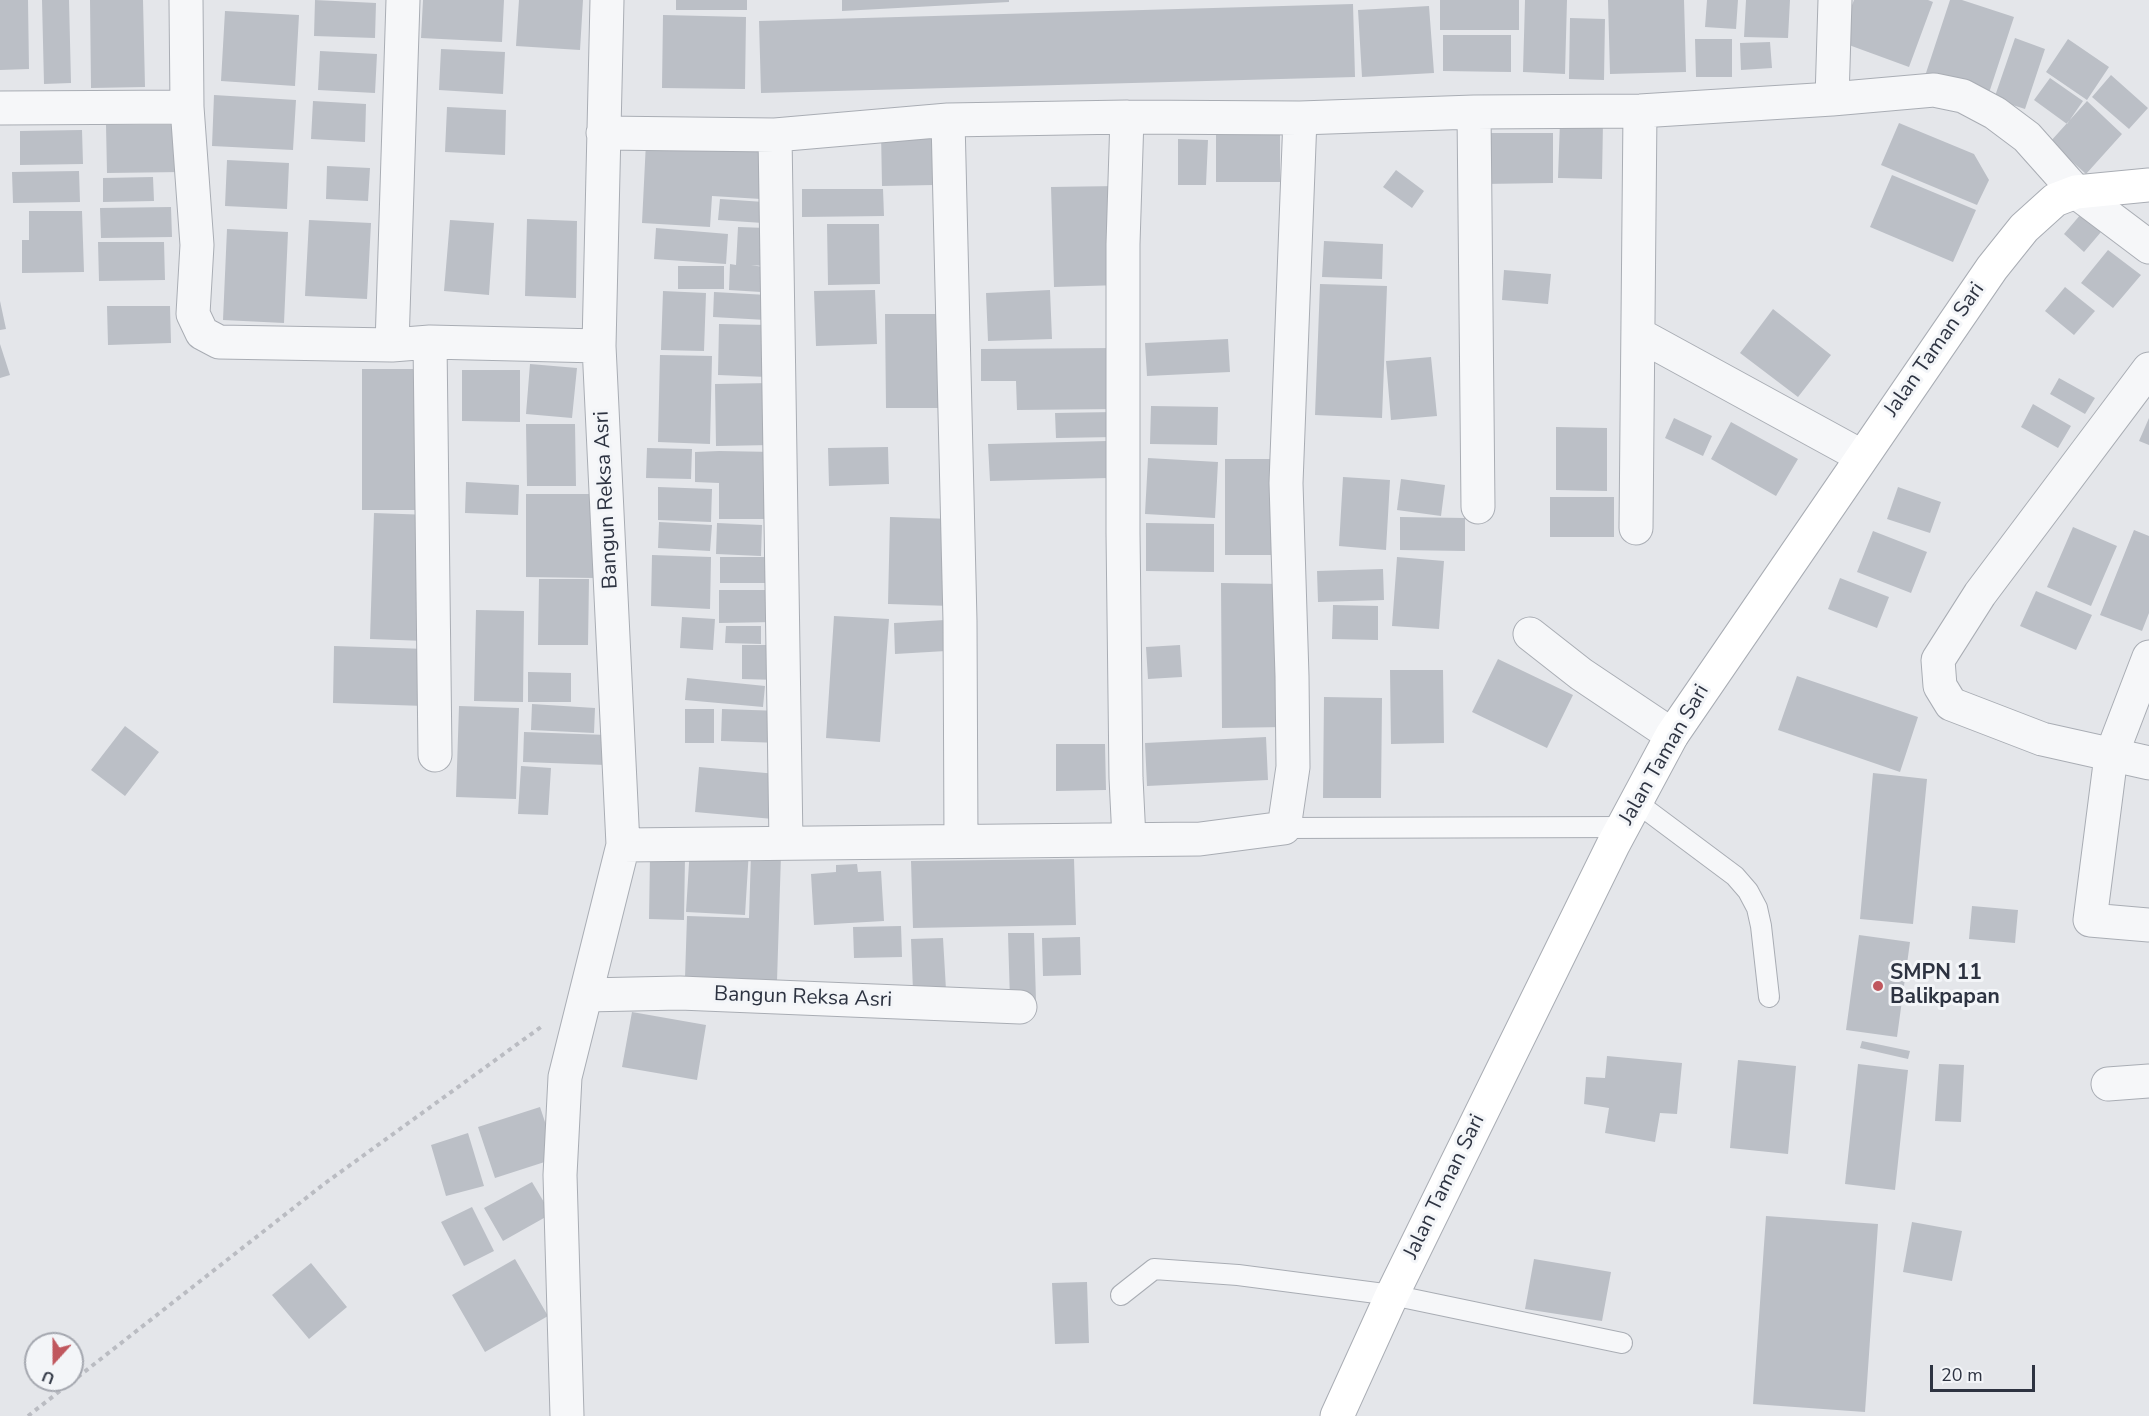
<!DOCTYPE html>
<style>
body{margin:0}
#map{position:relative;width:2149px;height:1416px;overflow:hidden;background:#e4e6ea;font-family:"Nunito Sans",sans-serif}
canvas{display:block}
.north{position:absolute;left:24px;top:1332px;width:60px;height:60px;box-sizing:border-box;background:#f3f5f8;border:2px solid #a4a7af;border-radius:50%;rotate:201deg;font-size:16px;font-weight:700;line-height:24px;text-align:center;color:#2d3341}
.north::after{content:'';display:block;margin:auto;width:21px;height:27px;background:#c0575e;clip-path:polygon(50% 0,100% 100%,50% 72%,0 100%)}
.scale{position:absolute;left:1930px;top:1365px;width:105px;height:27px;box-sizing:border-box;border:3px solid #2d3341;border-top:0;padding-left:8px;font-size:18px;line-height:21px;white-space:nowrap;color:#2d3341;-webkit-text-stroke:4px #f3f5f8;paint-order:stroke}
</style>
<div id="map">
<canvas width="2149" height="1416"></canvas>
<div class="north">U</div>
<div class="scale">20 m</div>
</div>
<script>
const ctx = document.querySelector('canvas').getContext('2d');
ctx.lineJoin = 'round';
function fillPath(path, color) {
  ctx.fillStyle = color;
  ctx.fill(path, 'evenodd');
}
function shape(rows) {
  const path = new Path2D();
  for (const r of rows) {
    path.moveTo(r[0], r[1]);
    for (let i = 2; i < r.length; i += 2) path.lineTo(r[i], r[i + 1]);
  }
  return path;
}
function trace(path, color, width, dash) {
  ctx.strokeStyle = color;
  ctx.lineWidth = width;
  ctx.lineCap = dash ? 'butt' : 'round';
  ctx.setLineDash(dash || []);
  ctx.stroke(path);
}
function label(font, color, halo, rows, align = 'center') {
  ctx.font = font + ' "Nunito Sans",sans-serif';
  ctx.lineWidth = 6;
  ctx.setLineDash([]);
  ctx.textBaseline = 'middle';
  ctx.strokeStyle = halo;
  ctx.fillStyle = color;
  for (const [text, x, y, turn = 0] of rows) {
    ctx.save();
    ctx.translate(x, y);
    ctx.rotate((+turn || 0) * Math.PI / 180);
    ctx.textAlign = isNaN(turn) ? turn : align;
    if (halo) ctx.strokeText(text, 0, 0);
    ctx.fillText(text, 0, 0);
    ctx.restore();
  }
}
fillPath(shape([
 [0,0,28,0,29,69,0,70],
 [42,0,69,0,71,83,44,84],
 [90,0,143,0,145,87,91,88],
 [315,0,376,3,375,38,314,36],
 [423,0,504,0,502,42,421,38],
 [519,0,583,0,580,50,516,46],
 [676,0,747,0,747,10,676,10],
 [842,0,1009,0,1009,2,842,11],
 [1440,0,1519,0,1519,30,1440,30],
 [1525,0,1567,0,1565,74,1523,72],
 [1608,0,1684,0,1686,72,1610,74],
 [1707,0,1738,0,1736,29,1705,27],
 [1746,0,1790,0,1788,38,1744,37],
 [1854,0,1928,0,1933,2,1909,67,1838,41],
 [1950,0,1962,0,2014,17,1988,96,1925,76],
 [1353,4,1355,77,761,93,759,21],
 [1429,6,1434,73,1362,77,1358,10],
 [225,11,299,15,295,86,221,81],
 [663,15,746,17,745,89,662,88],
 [1570,18,1605,19,1604,80,1569,79],
 [1443,35,1511,35,1511,72,1443,71],
 [2015,38,2045,49,2025,109,1994,99],
 [1695,39,1732,39,1732,77,1696,77],
 [2068,39,2109,67,2087,100,2046,72],
 [1770,42,1772,68,1741,70,1740,43],
 [441,49,505,52,503,94,439,90],
 [320,51,377,54,375,93,318,90],
 [2111,75,2148,108,2129,129,2092,97],
 [2050,78,2083,101,2067,124,2034,100],
 [214,95,296,100,293,150,212,146],
 [313,101,366,104,365,142,311,139],
 [2087,101,2122,134,2086,174,2050,142],
 [447,107,506,110,505,155,445,152],
 [1560,121,1603,122,1602,179,1558,178],
 [1899,123,1974,154,1989,180,1977,205,1881,165],
 [106,125,182,125,182,172,107,173],
 [1216,126,1280,127,1280,182,1216,182],
 [82,130,83,164,20,165,20,131],
 [932,131,934,185,882,186,881,132],
 [1482,133,1553,133,1553,183,1483,184],
 [1178,139,1208,140,1206,185,1178,185],
 [646,142,763,148,761,199,712,196,710,227,642,223],
 [227,160,289,163,287,209,225,206],
 [327,166,370,168,368,201,326,199],
 [1396,170,1424,191,1412,208,1383,187],
 [79,171,80,202,13,203,12,172],
 [1892,175,1976,210,1953,262,1870,227],
 [153,177,154,201,103,202,103,178],
 [1117,186,1120,285,1054,287,1051,187],
 [802,189,883,189,884,216,802,217],
 [720,199,764,202,763,223,718,220],
 [171,207,172,237,101,238,100,208],
 [29,211,82,211,84,272,22,273,22,240,29,240],
 [2081,214,2101,232,2084,252,2064,234],
 [527,219,577,221,576,298,525,296],
 [309,220,371,223,367,299,305,296],
 [450,220,494,223,489,295,444,291],
 [827,224,879,224,880,284,828,285],
 [738,227,767,228,765,266,751,265,763,267,761,292,729,290,730,264,736,265],
 [656,228,728,234,726,264,654,259],
 [227,229,288,232,284,323,223,320],
 [1324,241,1383,244,1382,279,1322,277],
 [98,242,164,242,165,280,99,281],
 [2108,250,2141,275,2113,308,2081,283],
 [678,266,724,266,724,289,678,289],
 [1504,270,1551,274,1548,304,1502,300],
 [1320,284,1387,286,1382,418,1315,415],
 [2065,287,2095,311,2074,335,2045,311],
 [875,290,877,344,816,346,814,291],
 [1050,290,1052,339,988,341,986,293],
 [663,291,706,293,704,351,661,350],
 [714,292,767,295,766,320,713,317],
 [0,301,6,329,0,330],
 [107,306,170,306,171,343,108,345],
 [1773,309,1831,355,1798,397,1740,353],
 [885,314,949,314,950,408,886,408],
 [719,324,768,325,767,377,718,375],
 [1228,339,1230,372,1147,376,1145,343],
 [0,344,10,375,0,378],
 [1116,348,1118,409,1017,410,1016,381,981,381,981,349],
 [660,355,712,356,710,444,658,442],
 [1431,357,1437,416,1391,420,1386,361],
 [530,364,577,368,572,418,526,414],
 [362,369,420,369,421,510,362,510],
 [462,370,520,370,520,422,462,421],
 [2059,378,2095,398,2085,414,2050,394],
 [770,383,772,445,716,446,715,384],
 [2033,404,2071,426,2058,448,2021,427],
 [1151,406,1218,407,1217,445,1150,444],
 [1114,412,1115,437,1056,438,1055,413],
 [1674,418,1712,436,1703,456,1665,438],
 [2149,418,2149,445,2139,441],
 [1731,422,1798,459,1776,496,1711,459],
 [526,424,575,424,576,486,527,486],
 [1556,427,1607,428,1607,491,1556,490],
 [1107,441,1108,478,990,481,988,444],
 [888,447,889,484,829,486,828,448],
 [647,448,692,449,691,479,646,478],
 [719,451,775,452,775,519,719,519,719,483,695,482,695,452],
 [1148,458,1218,462,1215,518,1145,514],
 [1225,459,1279,459,1279,555,1225,555],
 [1343,477,1390,480,1386,550,1339,546],
 [1401,479,1445,485,1441,516,1397,510],
 [466,482,519,485,518,515,465,513],
 [658,487,712,489,711,522,658,520],
 [1898,487,1941,502,1930,533,1887,519],
 [526,494,596,494,595,578,526,577],
 [1550,497,1614,497,1614,537,1550,537],
 [374,513,430,515,426,641,370,639],
 [890,517,953,519,951,606,888,604],
 [1400,517,1465,518,1465,551,1400,550],
 [659,522,712,525,710,551,658,548],
 [717,523,762,525,761,556,716,554],
 [1146,523,1214,524,1214,572,1146,571],
 [2073,527,2117,546,2091,606,2047,587],
 [2134,530,2149,536,2149,613,2142,631,2100,615],
 [1873,531,1927,552,1911,593,1857,572],
 [652,555,711,557,710,609,651,606],
 [720,557,765,557,765,583,720,583],
 [1397,557,1444,561,1439,629,1392,626],
 [1383,569,1384,600,1318,602,1317,571],
 [1840,578,1889,597,1877,628,1828,609],
 [539,579,589,579,588,645,538,645],
 [1221,583,1283,584,1285,727,1222,728],
 [719,590,774,590,774,622,719,623],
 [2036,591,2092,615,2076,650,2020,626],
 [1333,605,1378,606,1378,640,1332,639],
 [476,610,524,611,523,702,474,701],
 [834,616,889,619,880,742,826,738],
 [682,617,715,619,713,650,680,648],
 [945,620,946,651,895,654,894,623],
 [726,626,761,626,761,644,725,643],
 [742,645,779,645,779,680,742,679],
 [1180,645,1182,677,1148,679,1146,647],
 [334,646,427,649,425,706,333,703],
 [1498,659,1573,695,1547,748,1472,712],
 [1390,670,1443,670,1444,743,1391,744],
 [528,672,571,673,571,702,528,702],
 [1797,676,1918,717,1900,772,1778,730],
 [687,678,765,686,763,707,685,700],
 [1324,697,1382,698,1381,798,1323,798],
 [532,704,595,708,594,733,531,730],
 [459,706,519,708,516,799,456,797],
 [685,709,714,709,714,743,685,743],
 [722,709,781,711,781,743,721,741],
 [125,726,159,752,125,796,91,770],
 [524,732,607,735,606,765,523,762],
 [1266,737,1268,780,1147,786,1145,743],
 [1056,744,1105,744,1106,790,1056,791],
 [521,766,551,768,548,815,518,814],
 [699,767,777,774,773,819,695,812],
 [1873,773,1927,779,1913,924,1860,919],
 [690,847,749,850,745,915,686,912],
 [751,854,781,855,777,981,685,978,687,916,749,918],
 [650,856,685,857,684,920,649,919],
 [1074,859,1076,925,913,928,911,861],
 [857,864,858,872,881,871,884,921,814,925,811,874,836,872,836,865],
 [1972,906,2018,910,2015,943,1969,939],
 [901,926,902,957,854,958,853,927],
 [1008,933,1034,933,1036,1001,1010,1001],
 [1859,935,1910,942,1897,1037,1846,1030],
 [1080,937,1081,975,1043,976,1042,938],
 [943,938,946,990,913,991,911,939],
 [632,1012,706,1025,697,1080,622,1067],
 [1862,1041,1910,1051,1908,1059,1860,1048],
 [1607,1056,1682,1063,1677,1114,1660,1113,1655,1142,1605,1133,1609,1108,1584,1104,1586,1077,1605,1078],
 [1738,1060,1796,1066,1788,1154,1730,1148],
 [1858,1064,1908,1070,1895,1190,1845,1184],
 [1939,1064,1964,1065,1961,1122,1935,1121],
 [540,1107,557,1158,495,1178,478,1127],
 [468,1133,484,1186,446,1196,431,1145],
 [532,1182,551,1214,503,1241,484,1208],
 [472,1207,494,1251,464,1266,441,1222],
 [1766,1216,1878,1224,1865,1412,1753,1404],
 [1912,1222,1962,1231,1952,1281,1903,1272],
 [515,1259,548,1316,485,1352,452,1295],
 [1534,1259,1611,1272,1602,1321,1525,1309],
 [311,1263,347,1307,309,1339,272,1295],
 [1087,1282,1089,1343,1055,1344,1052,1283]
]), '#bbbfc6');
const lane = shape([
 [1636,802,1735,876,1748,891,1757,908,1761,926,1769,997],
 [1284,828,1623,827],
 [1121,1295,1154,1269,1238,1275,1392,1295,1622,1343]
]);
const street = shape([
 [186,0,187,107,197,245,193,314,202,333,219,342,392,345,430,342,599,346],
 [1832,99,1835,0],
 [0,108,187,107],
 [1474,112,1478,507],
 [1127,117,1123,244,1123,533,1126,778,1129,839],
 [948,120,960,621,961,841],
 [603,133,775,135,948,120,1127,117,1300,118,1474,112,1640,111,1832,99,1934,90,1963,96,1995,113,2027,137,2076,192,2149,247],
 [775,135,786,843],
 [1638,334,1861,456],
 [430,342,435,755],
 [392,345,403,0],
 [2149,369,1980,594,1938,660,1940,686,1951,704,2042,739,2149,763],
 [1636,528,1640,111],
 [1530,634,1581,674,1672,735],
 [2149,657,2111,756,2090,920,2149,925],
 [623,845,1200,839,1284,828,1293,767,1292,676,1286,483,1300,118],
 [586,995,680,993,1020,1007],
 [2108,1084,2149,1081],
 [567,1416,560,1175,565,1077,623,845,599,346,607,0]
]);
const secondary = shape([
 [1337,1416,1392,1295,1613,845,1672,735,1992,268,2024,228,2055,200,2076,192,2149,185]
]);
trace(lane, '#a9adb4', 22);
trace(street, '#a9adb4', 35);
trace(secondary, '#a9adb4', 35);
trace(shape([
 [28,1416,324,1184,541,1027]
]), '#babcc2', 4, [4.5, 4.5]);
trace(lane, '#f6f7f9', 20);
trace(street, '#f6f7f9', 33);
trace(secondary, '#fff', 33);
for (const [x, y, r, color] of [
 [1878,986,6,"#c0575e"]
]) {
  const dot = new Path2D();
  dot.arc(x, y, r, 0, 2 * Math.PI);
  ctx.fillStyle = color;
  ctx.fill(dot);
  trace(dot, '#f3f5f8', 2);
}
label('21px', '#2d3341', '#f3f5f8', [
 ["Jalan Taman Sari",1935,350,-55],
 ["Bangun Reksa Asri",607,500,-93],
 ["Jalan Taman Sari",1665,755,-60],
 ["Bangun Reksa Asri",803,998,2],
 ["Jalan Taman Sari",1445,1187,-64]
]);
label('bold 21px', '#2d3341', '#f3f5f8', [
 ["SMPN 11",1890,974],
 ["Balikpapan",1890,998]
], 'left');
</script>
